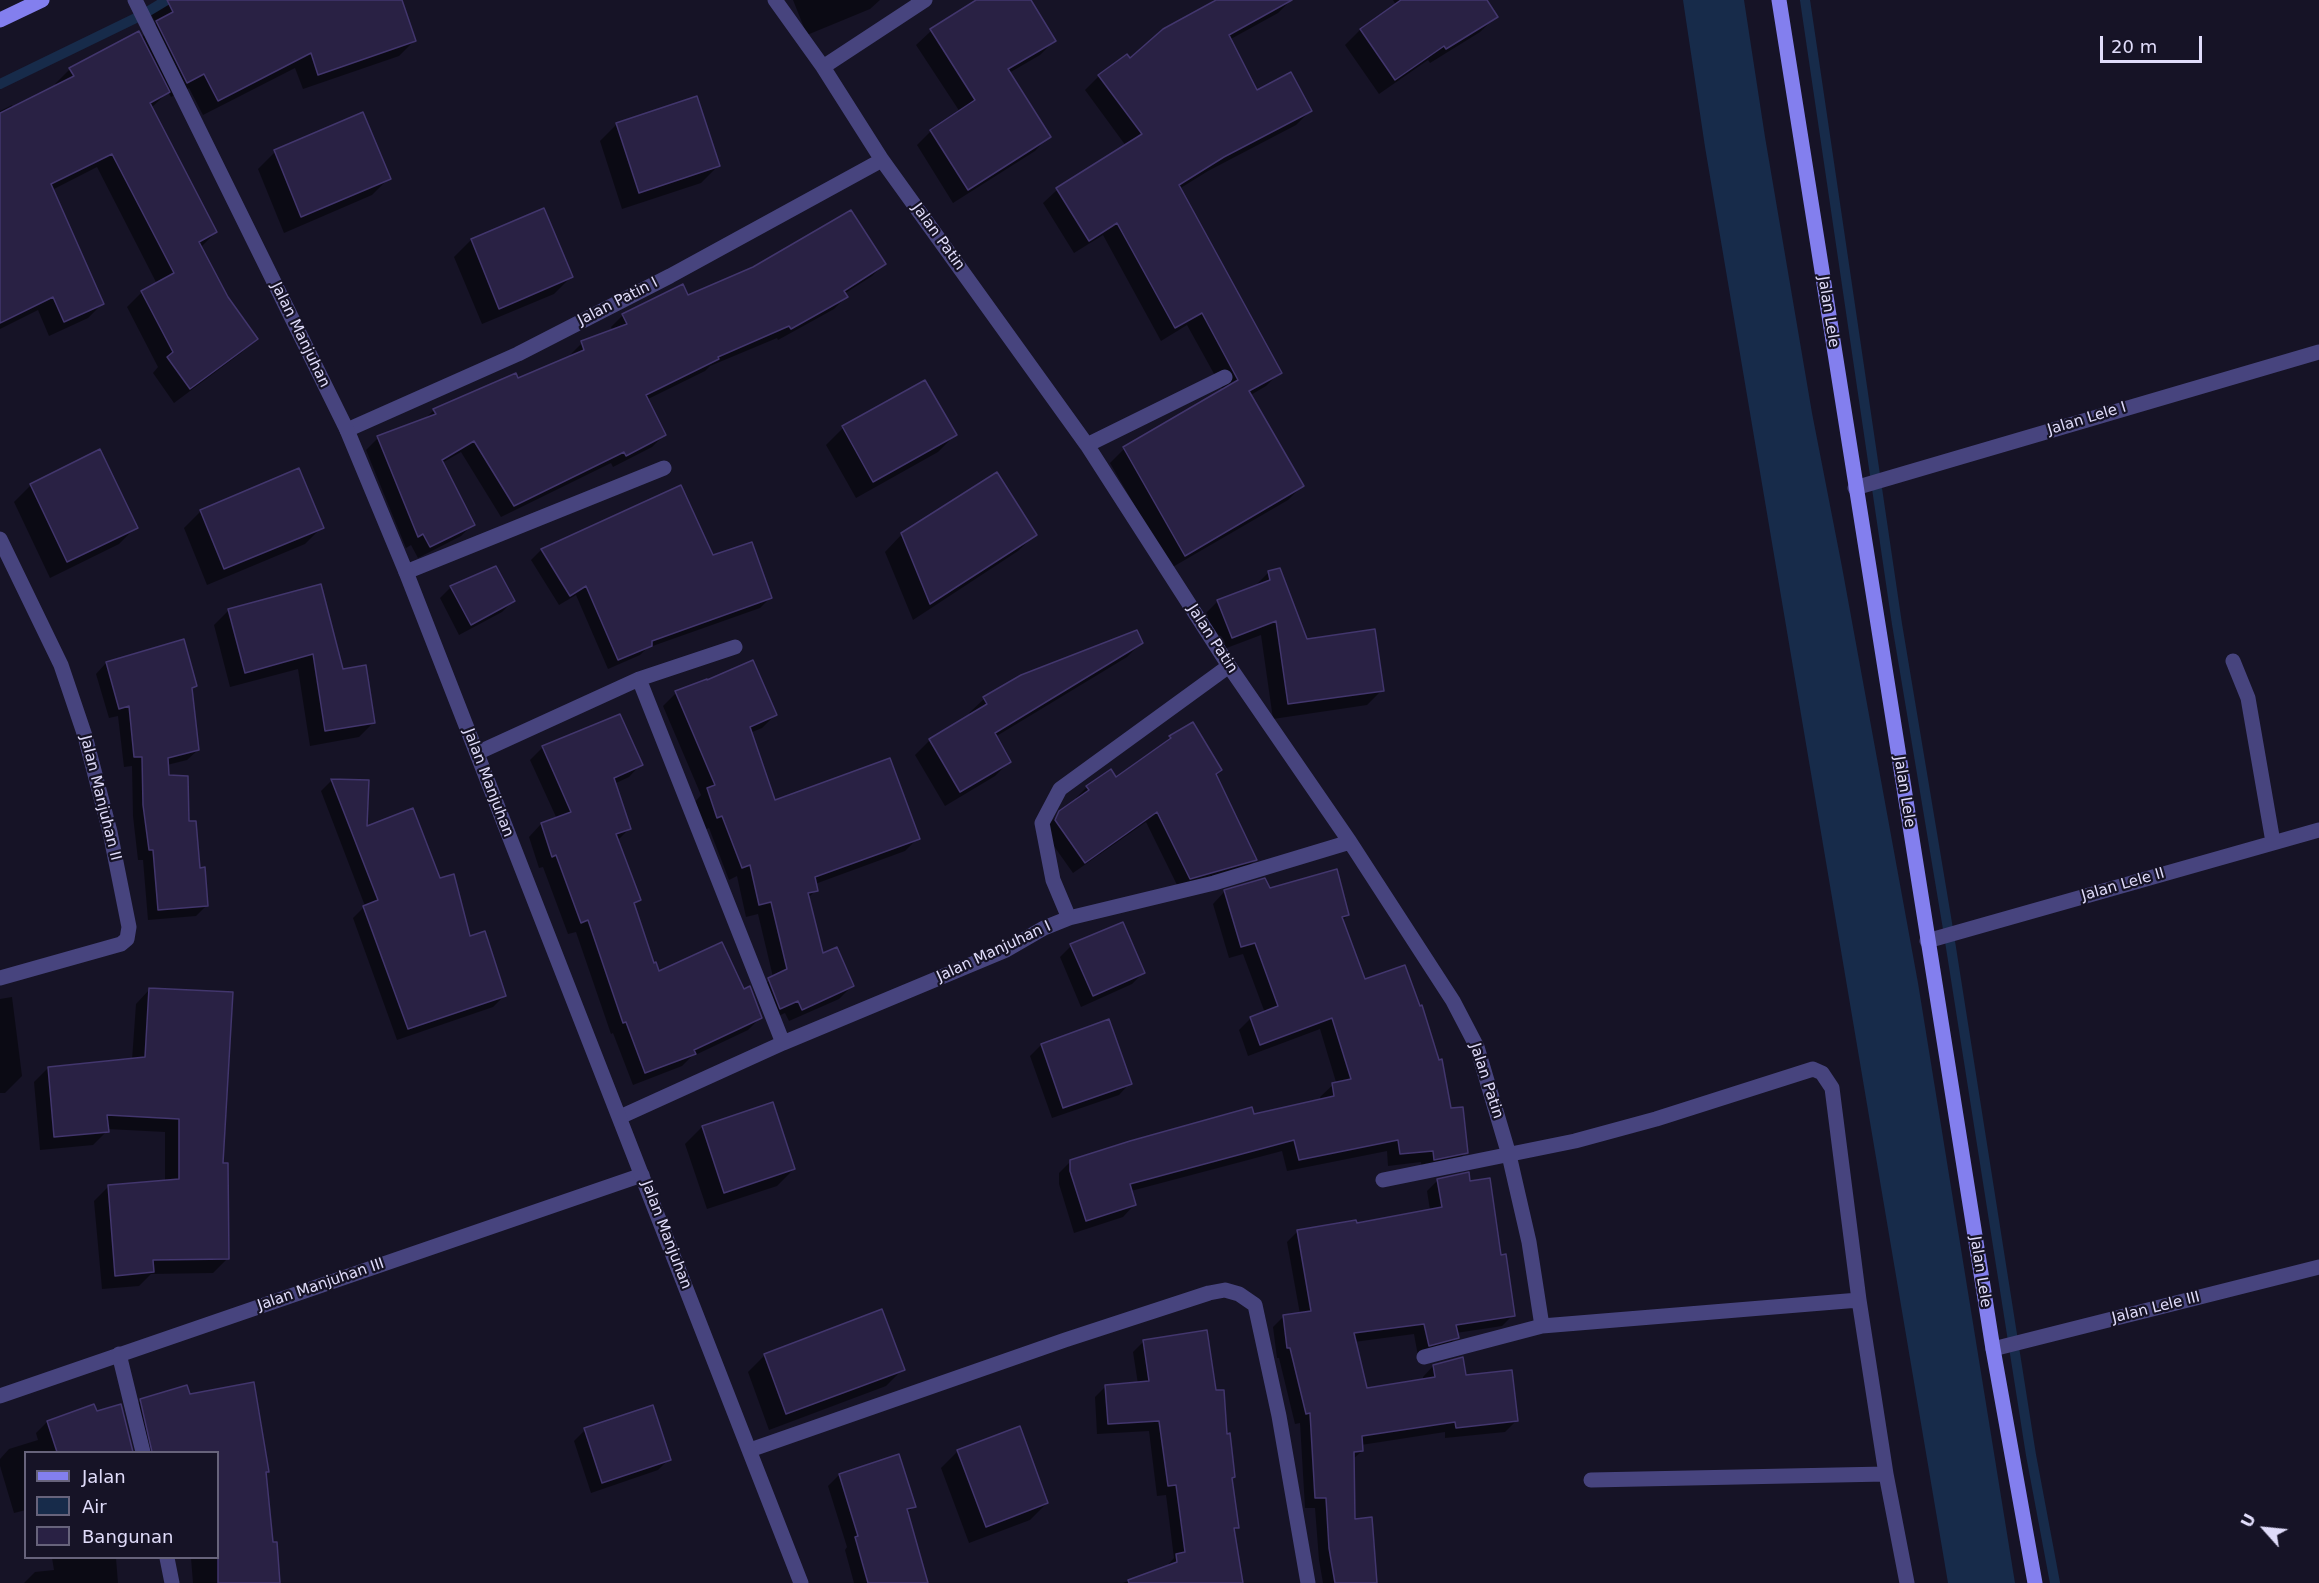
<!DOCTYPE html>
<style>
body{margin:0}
#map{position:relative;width:2319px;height:1583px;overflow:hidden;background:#161326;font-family:"DejaVu Sans",sans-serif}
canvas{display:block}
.legend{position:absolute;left:24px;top:1451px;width:195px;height:108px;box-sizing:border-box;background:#161326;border:2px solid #67637b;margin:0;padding:8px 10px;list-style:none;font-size:18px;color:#e0dcfa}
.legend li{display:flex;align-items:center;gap:12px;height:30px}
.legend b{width:30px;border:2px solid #67637b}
.north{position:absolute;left:2235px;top:1499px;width:60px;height:60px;-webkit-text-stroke:4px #161326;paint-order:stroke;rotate:297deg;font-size:16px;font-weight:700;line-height:24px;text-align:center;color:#e0dcfa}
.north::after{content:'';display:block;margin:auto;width:21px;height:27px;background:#e0dcfa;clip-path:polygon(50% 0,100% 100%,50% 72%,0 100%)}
.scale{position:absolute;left:2100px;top:36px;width:102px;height:27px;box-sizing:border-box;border:3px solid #e0dcfa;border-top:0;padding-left:8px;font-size:18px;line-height:21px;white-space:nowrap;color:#e0dcfa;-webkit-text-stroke:4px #161326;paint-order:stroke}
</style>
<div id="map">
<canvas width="2319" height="1583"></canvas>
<ul class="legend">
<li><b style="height:8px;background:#837fee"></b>Jalan</li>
<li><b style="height:16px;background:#172b4a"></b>Air</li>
<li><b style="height:16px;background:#292144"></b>Bangunan</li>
</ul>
<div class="north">U</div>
<div class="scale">20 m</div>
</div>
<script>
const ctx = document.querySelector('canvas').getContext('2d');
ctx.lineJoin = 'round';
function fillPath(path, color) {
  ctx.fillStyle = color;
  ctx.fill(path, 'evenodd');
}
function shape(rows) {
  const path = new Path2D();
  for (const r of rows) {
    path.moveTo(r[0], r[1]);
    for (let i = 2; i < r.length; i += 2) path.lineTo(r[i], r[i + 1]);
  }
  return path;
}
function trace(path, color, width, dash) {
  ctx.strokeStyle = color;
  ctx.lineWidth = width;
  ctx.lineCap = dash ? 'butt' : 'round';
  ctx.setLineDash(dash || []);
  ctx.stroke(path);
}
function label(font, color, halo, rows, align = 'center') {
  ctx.font = font + ' "DejaVu Sans",sans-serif';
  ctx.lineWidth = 4.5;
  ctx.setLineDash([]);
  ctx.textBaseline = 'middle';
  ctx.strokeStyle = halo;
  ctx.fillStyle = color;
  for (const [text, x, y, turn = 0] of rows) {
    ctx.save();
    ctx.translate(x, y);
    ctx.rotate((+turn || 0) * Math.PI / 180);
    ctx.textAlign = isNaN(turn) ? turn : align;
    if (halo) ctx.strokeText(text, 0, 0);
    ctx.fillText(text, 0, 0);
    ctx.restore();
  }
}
fillPath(shape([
 [1683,0,1744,0,1765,137,1812,413,1842,567,1918,983,2015,1583,1948,1583,1705,147]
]), '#172b4a');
fillPath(shape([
 [159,0,401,0,414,41,399,56,303,89,295,68,203,115,189,88,171,97,168,92,151,108,216,232,200,248,227,298,256,339,241,353,174,403,153,373,158,367,127,307,142,292,157,284,97,167,52,190,103,303,88,318,49,336,38,310,0,329,0,111,12,105,13,108,56,86,55,84,70,69,141,38,156,24,149,10],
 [793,0,880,0,870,9,807,35],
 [990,0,1030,0,1054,41,1040,55,1009,73,1049,136,1035,151,953,203,917,145,931,131,960,112,916,45,931,31,971,5],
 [1214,0,1291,0,1278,13,1229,40,1257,92,1310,111,1296,125,1208,171,1179,189,1280,372,1266,386,1249,396,1302,486,1288,500,1171,568,1110,463,1124,449,1223,390,1187,325,1161,341,1103,235,1074,253,1043,203,1057,190,1126,146,1085,90,1099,76,1129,60],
 [1393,0,1486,0,1496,17,1480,32,1430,63,1428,60,1379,94,1345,45,1360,30,1396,5],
 [363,114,389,178,372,195,284,233,258,169,275,152],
 [617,124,718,166,701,183,622,209,600,141],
 [543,210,571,277,554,294,482,324,454,257,471,240],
 [884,264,872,276,844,294,846,297,834,309,778,340,777,338,710,366,705,371,646,400,664,435,652,447,613,467,611,463,501,517,461,452,442,463,473,524,461,536,418,558,411,545,406,548,366,450,378,438,424,420,434,410,517,380,571,357,570,355,582,343,613,331,611,327,623,315,687,297],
 [925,382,955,435,938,452,856,498,826,445,843,428],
 [31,485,136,527,119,544,50,578,14,502],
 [681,487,713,557,770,598,760,608,647,648,640,655,608,669,576,595,559,605,531,560,541,550],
 [201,511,322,527,305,544,207,585,184,528],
 [902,534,1035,535,1018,551,913,620,885,552],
 [1269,572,1306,641,1382,690,1367,705,1273,719,1261,635,1216,652,1203,616,1218,601,1253,588],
 [320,585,342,670,374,722,359,737,310,746,298,669,230,687,214,625,229,610],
 [451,587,513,601,502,612,459,635,440,598],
 [1142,642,1127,657,995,737,1009,762,995,776,945,806,915,755,930,740,971,716,969,713,984,699],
 [106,663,195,686,191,690,198,750,187,760,167,765,168,777,188,823,206,906,196,916,148,920,143,860,138,860,133,816,132,766,124,767,118,716,109,718,96,674],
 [676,693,775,715,762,728,750,733,775,802,918,838,905,851,815,884,816,890,808,898,822,955,852,986,839,999,789,1021,785,1013,767,1021,756,992,773,977,758,914,746,917,737,876,729,880,709,828,704,830,695,802,701,795,663,706],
 [1170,737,1215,775,1255,860,1244,871,1179,889,1146,822,1073,873,1044,832,1048,824,1077,800,1076,798,1087,787,1116,779,1160,747],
 [543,747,641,764,629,777,614,784,629,829,617,841,639,900,633,905,654,965,659,973,743,991,761,1017,748,1030,691,1057,682,1066,633,1085,613,1033,611,1034,576,932,568,934,543,867,539,868,529,837,541,824,557,819,530,760],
 [332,780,365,828,439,880,469,938,504,996,493,1007,397,1040,353,918,365,906,321,791],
 [1269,890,1348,915,1342,921,1364,981,1466,1152,1454,1165,1422,1171,1421,1162,1388,1166,1387,1151,1287,1171,1282,1151,1131,1191,1135,1204,1123,1217,1074,1233,1059,1184,1059,1173,1071,1161,1321,1101,1320,1097,1336,1082,1320,1029,1248,1056,1239,1030,1251,1018,1265,1013,1243,954,1229,958,1213,904,1225,891],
 [1071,946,1143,973,1132,984,1081,1007,1060,957],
 [149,990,222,1165,227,1259,213,1273,151,1274,139,1286,102,1289,94,1201,108,1187,165,1182,165,1132,107,1129,107,1131,93,1145,40,1150,34,1082,48,1068,132,1060,136,1004],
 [12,997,22,1076,5,1093,0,1093,0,999],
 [1108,1021,1130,1083,1119,1095,1052,1118,1030,1056,1041,1045],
 [772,1104,794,1169,777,1186,707,1209,685,1144,702,1127],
 [1438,1180,1469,1183,1500,1256,1513,1315,1502,1326,1456,1333,1457,1337,1446,1348,1418,1356,1414,1334,1354,1342,1366,1390,1423,1381,1423,1377,1433,1366,1465,1376,1516,1421,1505,1432,1445,1438,1445,1432,1361,1445,1362,1451,1352,1460,1353,1520,1377,1583,1323,1583,1319,1560,1315,1508,1305,1508,1300,1423,1295,1424,1279,1358,1277,1358,1273,1327,1284,1316,1300,1314,1287,1242,1298,1231,1355,1225,1430,1210,1427,1191],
 [1144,1341,1215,1392,1234,1477,1231,1479,1237,1527,1233,1531,1242,1583,1123,1583,1166,1567,1174,1558,1166,1495,1157,1496,1149,1431,1097,1434,1095,1397,1106,1386,1138,1384,1133,1352],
 [765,1355,903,1369,886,1386,769,1430,748,1372],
 [189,1395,267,1471,264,1474,278,1583,193,1583,191,1558,218,1558,218,1452,140,1452,130,1411,141,1400],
 [120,1406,132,1452,26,1452,26,1510,14,1513,0,1466,0,1459,9,1449,38,1440,36,1433,47,1422],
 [585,1430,669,1459,658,1470,591,1493,574,1441],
 [958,1451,1047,1503,1030,1520,969,1543,941,1468],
 [839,1475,914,1506,907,1513,926,1583,854,1583,845,1550,847,1547,828,1486],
 [52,1558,116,1558,118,1583,24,1583,35,1572,54,1570]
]), '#0007');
trace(shape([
 [1805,0,1897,624,1949,935,2031,1455,2055,1583],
 [0,84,142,15,167,0]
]), '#172b4a', 10);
const building = shape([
 [167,0,402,0,416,41,318,75,311,53,218,101,204,74,187,83,156,21,173,12,167,0],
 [976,0,1031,0,1056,41,1008,69,1051,137,968,190,930,130,975,100,930,29,976,0],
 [1216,0,1292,0,1229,35,1257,90,1291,72,1312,111,1224,157,1179,185,1282,373,1249,391,1304,486,1185,556,1123,447,1238,380,1202,313,1175,328,1117,223,1089,241,1056,188,1142,134,1098,75,1127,54,1130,58,1163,29,1216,0],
 [1401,0,1487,0,1498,17,1446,49,1444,46,1395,80,1360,29,1401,0],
 [139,31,170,92,150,103,217,232,199,242,228,297,258,339,190,389,167,357,173,352,141,291,174,273,112,154,51,184,104,304,64,322,53,297,0,323,0,113,74,76,69,68,139,31],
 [697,96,720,166,639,193,616,123,697,96],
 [363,112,391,179,301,217,274,150,363,112],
 [544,208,573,277,499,309,471,239,544,208],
 [851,210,886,264,844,291,848,297,791,329,789,326,718,357,719,359,646,395,666,435,626,456,624,452,514,506,474,441,442,460,475,525,430,547,423,534,418,537,377,436,436,414,433,409,516,373,518,378,584,350,581,341,627,324,622,314,683,284,688,295,753,267,851,210],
 [925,380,957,435,873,482,842,426,925,380],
 [100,449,138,528,67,562,30,484,100,449],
 [299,468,324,528,224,569,200,510,299,468],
 [997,472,1037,535,930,604,901,533,997,472],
 [681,485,713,555,752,542,772,598,652,641,652,646,618,660,586,586,570,596,541,549,681,485],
 [496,566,515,601,471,625,450,586,496,566],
 [1280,568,1307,639,1375,629,1384,691,1288,704,1276,621,1232,638,1217,600,1270,580,1268,571,1280,568],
 [321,584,343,669,366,665,375,723,325,731,313,654,245,673,228,609,321,584],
 [1137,630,1143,643,995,733,1011,762,960,792,929,739,987,704,983,697,1021,675,1137,630],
 [184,639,197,686,192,688,199,750,168,758,169,775,188,776,189,821,196,821,200,868,205,867,208,906,158,910,153,850,149,850,143,805,142,757,134,757,129,706,119,709,106,662,184,639],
 [753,660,777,715,750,727,775,800,890,758,920,839,815,877,818,891,808,893,823,953,837,947,854,986,802,1010,798,1001,780,1009,768,978,787,969,771,902,759,905,750,865,742,868,722,816,717,818,707,788,715,785,675,691,707,679,707,680,753,660],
 [620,714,643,765,614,778,631,829,616,834,641,900,634,903,654,963,656,962,659,971,722,942,744,989,750,986,762,1018,694,1050,696,1054,645,1073,626,1022,623,1023,588,920,581,923,556,855,552,857,541,823,571,812,542,746,620,714],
 [1193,722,1222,770,1216,774,1257,860,1190,879,1157,812,1085,863,1055,820,1059,811,1089,790,1086,786,1111,769,1116,777,1171,738,1169,736,1193,722],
 [331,779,369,780,367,826,413,808,440,878,454,874,470,936,485,931,506,996,408,1029,363,906,378,900,331,779],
 [1337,869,1349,915,1342,917,1365,979,1405,965,1420,1006,1422,1005,1439,1060,1442,1059,1451,1108,1463,1107,1468,1153,1434,1160,1433,1151,1400,1154,1398,1140,1299,1160,1294,1140,1130,1184,1136,1205,1086,1221,1070,1171,1070,1160,1130,1141,1252,1107,1254,1114,1334,1096,1332,1083,1351,1079,1332,1018,1260,1045,1250,1017,1278,1006,1255,943,1241,947,1224,890,1265,878,1270,888,1337,869],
 [1123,922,1145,973,1093,996,1070,944,1123,922],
 [149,988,233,992,223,1163,228,1163,229,1259,153,1260,154,1272,115,1276,108,1185,179,1179,179,1119,107,1115,109,1132,54,1137,48,1067,145,1057,149,988],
 [1109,1019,1132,1084,1063,1108,1041,1044,1109,1019],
 [773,1102,795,1169,724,1193,702,1126,773,1102],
 [1469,1172,1470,1181,1490,1178,1501,1255,1506,1254,1515,1316,1456,1325,1459,1338,1429,1346,1424,1324,1354,1333,1367,1388,1435,1377,1433,1365,1463,1357,1466,1375,1512,1370,1518,1421,1456,1428,1455,1422,1362,1436,1363,1451,1354,1452,1355,1519,1372,1517,1377,1583,1335,1583,1329,1548,1326,1498,1315,1498,1310,1413,1306,1414,1290,1348,1287,1348,1283,1315,1311,1311,1297,1230,1356,1220,1357,1223,1442,1207,1437,1179,1469,1172],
 [882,1309,905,1370,786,1414,764,1354,882,1309],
 [1207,1330,1216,1390,1224,1390,1227,1434,1230,1433,1235,1477,1232,1478,1239,1528,1234,1528,1243,1583,1129,1583,1128,1580,1177,1562,1176,1554,1185,1552,1176,1485,1168,1486,1159,1421,1108,1424,1105,1385,1149,1381,1143,1340,1207,1330],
 [254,1382,269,1472,266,1472,273,1542,277,1542,280,1583,218,1583,218,1452,152,1452,140,1399,187,1385,190,1394,254,1382],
 [94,1404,97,1411,121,1404,133,1452,57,1452,47,1421,94,1404],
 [653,1405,671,1460,602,1483,584,1428,653,1405],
 [1020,1426,1048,1503,986,1527,957,1450,1020,1426],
 [899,1454,916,1507,907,1509,928,1583,868,1583,855,1537,858,1536,839,1474,899,1454]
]);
fillPath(building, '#292144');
trace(building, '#42366d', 1.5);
trace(shape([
 [775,0,823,67,882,160,1087,445,1229,666,1350,842,1453,1001,1477,1047,1509,1155,1529,1242,1542,1326],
 [823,67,925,0],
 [347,430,518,354,670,276,882,160],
 [1087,445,1225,377],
 [1855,488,2319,352],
 [0,539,61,665,85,736,110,832,129,927,127,939,121,944,0,978],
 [406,572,664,468],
 [2233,661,2248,698,2273,842],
 [639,679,783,1043],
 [477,753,639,679,735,647],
 [1069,918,1053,880,1042,823,1060,789,1229,666],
 [1927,941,2319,830],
 [620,1117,783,1043,1006,950,1044,928,1069,918,1214,883,1350,842],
 [1383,1180,1575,1141,1656,1119,1813,1069,1822,1073,1832,1088,1859,1300],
 [1993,1349,2319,1267],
 [119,1354,143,1452],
 [1424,1357,1542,1326,1859,1300,1886,1474,1907,1583],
 [0,1396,642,1175],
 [750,1450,1065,1340,1209,1293,1225,1290,1239,1294,1255,1305,1279,1416,1308,1583],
 [1591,1480,1886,1474],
 [167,1558,172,1583]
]), '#47447e', 15);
trace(shape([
 [135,0,347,430,406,572,801,1583]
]), '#47447e', 15);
trace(shape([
 [1779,0,1993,1349,2035,1583],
 [0,20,42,0]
]), '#837fee', 15);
label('15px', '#e0dcfa', '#161326', [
 ["Jalan Patin",938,237,54],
 ["Jalan Patin I",618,302,-27],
 ["Jalan Lele",1828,312,81],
 ["Jalan Manjuhan",300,335,64],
 ["Jalan Lele I",2087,419,-17],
 ["Jalan Patin",1212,639,57],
 ["Jalan Manjuhan",488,783,69],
 ["Jalan Lele",1904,792,81],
 ["Jalan Manjuhan II",100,798,76],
 ["Jalan Lele II",2123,885,-16],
 ["Jalan Manjuhan I",994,952,-25],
 ["Jalan Patin",1486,1081,72],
 ["Jalan Manjuhan",666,1235,69],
 ["Jalan Lele",1980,1272,81],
 ["Jalan Manjuhan III",321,1285,-19],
 ["Jalan Lele III",2156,1308,-14]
]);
</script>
